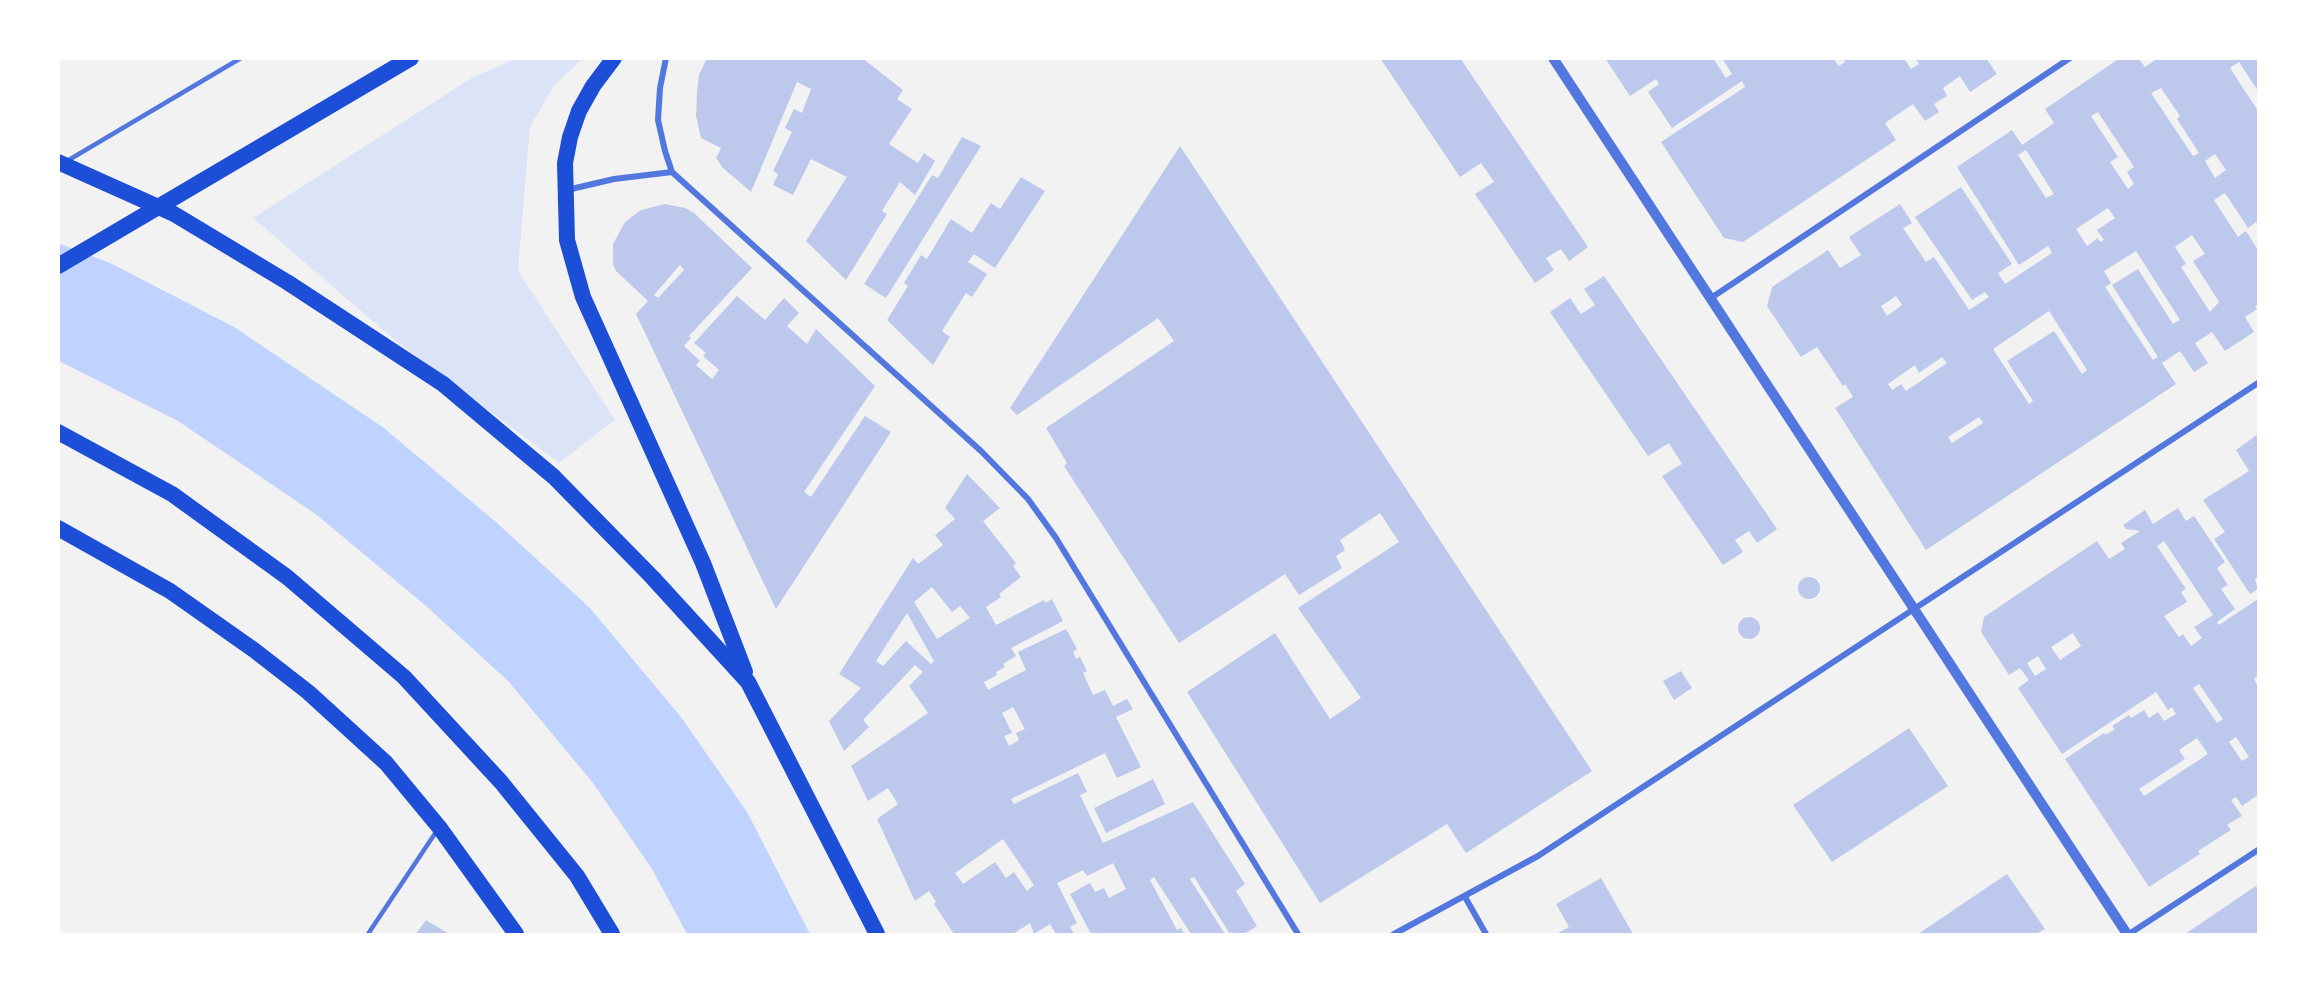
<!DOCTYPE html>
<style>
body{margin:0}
#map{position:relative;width:2317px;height:993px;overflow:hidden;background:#f2f2f2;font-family:"Nunito Sans",sans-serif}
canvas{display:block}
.frame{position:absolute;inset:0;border:60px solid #fff;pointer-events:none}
</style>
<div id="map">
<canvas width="2317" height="993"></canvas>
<div class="frame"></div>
</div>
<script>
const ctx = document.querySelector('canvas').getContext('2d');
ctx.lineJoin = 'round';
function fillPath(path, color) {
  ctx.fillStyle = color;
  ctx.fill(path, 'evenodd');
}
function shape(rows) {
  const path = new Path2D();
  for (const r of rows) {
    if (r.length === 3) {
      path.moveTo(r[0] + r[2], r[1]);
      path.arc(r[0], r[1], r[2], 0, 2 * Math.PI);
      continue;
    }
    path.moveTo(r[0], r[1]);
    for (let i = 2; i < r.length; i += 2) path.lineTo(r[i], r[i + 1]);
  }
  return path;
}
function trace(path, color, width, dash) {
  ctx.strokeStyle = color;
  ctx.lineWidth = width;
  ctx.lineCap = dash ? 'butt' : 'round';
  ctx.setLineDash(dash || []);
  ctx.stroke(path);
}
fillPath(shape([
 [514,59,582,59,553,87,530,127,518,271,615,420,559,463,396,341,253,218,470,79]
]), '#dbe4f7');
fillPath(shape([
 [58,243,110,263,234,327,384,428,497,523,589,607,681,717,747,812,810,934,687,934,652,869,593,783,509,682,425,605,317,515,178,421,59,361]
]), '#bfd3fe');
fillPath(shape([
 [707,58,862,58,903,90,897,99,912,109,889,144,918,163,924,153,935,161,915,195,900,182,882,211,887,214,846,280,806,241,847,177,811,159,793,195,773,185,778,174,773,171,792,132,785,128,794,109,802,113,811,89,797,82,751,192,723,168,716,158,721,148,701,138,696,116,697,92,699,75],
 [1380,58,1460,58,1588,247,1569,261,1561,249,1546,258,1554,270,1535,283,1475,194,1494,182,1481,163,1460,177],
 [1605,58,1713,58,1726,78,1732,74,1722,58,1833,58,1839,66,1845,62,1842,58,1904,58,1911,69,1919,64,1915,58,1986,58,1997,74,1970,92,1960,76,1943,88,1947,96,1934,104,1939,112,1925,121,1913,104,1885,123,1896,140,1743,242,1724,238,1661,142,1745,87,1742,81,1672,128,1648,92,1659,84,1656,79,1630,96],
 [2120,58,2138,58,2145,67,2158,58,2258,58,2258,91,2239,62,2230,68,2258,111,2258,225,2256,222,2248,228,2225,193,2214,200,2238,237,2246,231,2258,250,2258,305,2255,306,2257,309,2245,317,2254,332,2225,351,2212,332,2195,343,2208,363,2194,372,2180,351,2162,363,2176,384,1926,550,1835,408,1853,397,1845,384,1843,386,1817,347,1801,357,1767,306,1772,287,1828,250,1840,268,1861,255,1849,237,1900,204,1912,223,1903,228,1926,262,1934,257,1969,310,1989,297,1985,292,1972,300,1915,217,1961,187,2012,264,1998,273,2005,284,2052,253,2048,246,2019,265,1957,167,2012,130,2022,145,2054,123,2045,109],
 [2161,88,2180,116,2177,119,2199,153,2193,156,2151,93],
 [2098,112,2134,167,2127,172,2134,184,2128,189,2110,162,2118,157,2091,116],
 [2026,150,2054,194,2046,198,2018,155],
 [2215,154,2226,170,2215,178,2205,161],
 [2108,208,2115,218,2097,230,2104,240,2100,242,2098,238,2087,246,2076,229],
 [2192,235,2205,254,2193,261,2219,302,2210,312,2181,267,2186,264,2175,247],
 [2136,251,2180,320,2173,324,2138,269,2112,285,2158,357,2153,360,2105,287,2111,283,2104,271],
 [1896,296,1902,305,1887,316,1881,306],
 [2049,311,2087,370,2082,374,2054,331,2007,361,2033,401,2029,404,1993,349],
 [1942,357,1947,363,1906,391,1901,384,1892,390,1888,384,1915,365,1919,373],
 [1979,417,1983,423,1952,443,1948,437],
 [962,137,981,146,886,298,864,284,932,175,938,178],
 [1180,146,1592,771,1466,853,1447,824,1320,903,1187,692,1275,633,1330,719,1361,698,1298,608,1399,542,1380,513,1340,540,1345,550,1336,556,1342,568,1299,595,1285,574,1179,643,1064,466,1067,463,1046,428,1174,341,1158,318,1017,415,1010,408],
 [1021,177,1045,191,995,268,974,254,968,262,987,274,972,297,966,293,942,331,950,337,933,365,887,320,908,286,904,283,921,255,927,259,951,219,972,233,991,203,1000,209],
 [665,204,685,208,694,213,752,268,689,336,691,338,684,346,700,361,696,365,712,379,719,370,703,356,706,353,694,343,737,296,765,320,784,298,799,313,787,326,807,344,816,329,875,386,804,492,811,497,865,416,891,432,776,609,636,314,648,301,616,271,613,264,613,244,625,222,641,210],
 [680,265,684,270,658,298,654,295],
 [1604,276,1777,529,1757,543,1749,531,1735,540,1743,552,1723,565,1662,476,1682,464,1669,443,1648,456,1550,312,1570,298,1581,314,1595,305,1584,289],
 [2258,434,2258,577,2255,579,2258,589,2250,594,2214,539,2225,532,2203,500,2249,471,2236,450],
 [967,474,1000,508,983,521,1016,563,1013,566,1021,577,999,594,1001,597,986,607,996,625,1044,600,1045,603,1052,599,1063,621,1011,648,1016,656,1003,664,1005,667,996,672,997,675,984,682,988,690,1026,670,1018,652,1066,629,1077,649,1073,652,1076,659,1080,657,1087,671,1083,673,1093,695,1105,690,1113,706,1127,699,1133,709,1116,717,1141,767,1117,778,1105,753,1011,799,1014,804,1078,773,1087,792,1080,795,1103,843,1193,802,1245,884,1236,891,1257,926,1244,934,1230,934,1194,877,1190,879,1225,934,1191,934,1154,877,1150,880,1177,930,1181,928,1184,934,1091,934,1070,894,1090,883,1095,892,1104,888,1109,898,1126,889,1113,863,1087,876,1083,870,1057,883,1077,923,1070,927,1074,934,1056,934,1050,924,1034,934,1030,923,1013,934,954,934,934,904,936,902,929,891,915,901,877,819,898,804,888,788,868,801,851,766,928,713,909,686,923,672,915,665,863,720,869,727,844,751,829,721,861,688,839,674,913,558,918,564,943,545,935,535,955,519,945,508],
 [932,587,952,612,960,606,970,618,937,639,914,602],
 [907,613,934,661,931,664,906,641,883,666,876,661],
 [1013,707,1025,729,1016,733,1019,740,1009,746,1004,736,1012,733,1002,713],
 [1003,839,1034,885,1027,891,1014,872,1006,878,995,862,963,884,955,873],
 [2178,508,2186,521,2194,516,2225,562,2217,568,2228,585,2221,589,2235,609,2217,622,2219,625,2258,599,2258,676,2254,679,2258,686,2258,795,2242,806,2236,797,2231,800,2242,816,2227,825,2231,830,2198,851,2200,854,2149,887,2065,759,2104,733,2106,735,2115,729,2112,726,2129,715,2131,718,2144,710,2149,718,2158,712,2164,721,2176,714,2172,707,2168,710,2156,692,2062,754,2018,688,2029,680,2020,668,2009,675,1981,632,1984,617,2097,541,2109,559,2125,549,2121,543,2140,531,2126,529,2123,525,2145,510,2153,524],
 [2164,541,2213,615,2194,627,2202,638,2191,646,2183,634,2179,637,2164,616,2187,602,2181,592,2186,589,2157,546],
 [2073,633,2081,646,2060,660,2051,647],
 [2038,656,2046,669,2035,676,2027,663],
 [2199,684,2223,719,2217,723,2193,688],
 [2236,737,2249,757,2242,761,2229,742],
 [2197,738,2208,754,2144,796,2139,789,2185,759,2179,750],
 [1809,588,11],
 [1749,628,11],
 [1681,671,1692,688,1674,700,1663,681],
 [1909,728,1948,786,1832,862,1793,805],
 [1153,779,1165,804,1106,833,1094,808],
 [2007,874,2045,929,2036,934,1918,934],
 [1601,878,1633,934,1556,934,1569,927,1556,904],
 [2256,886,2258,890,2258,934,2185,934],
 [426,920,449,934,416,934]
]), '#bdc9ec');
trace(shape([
 [67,161,241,58],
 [368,934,436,832]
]), '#5277de', 4.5);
trace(shape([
 [666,58,660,88,658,120,665,151,672,172,981,451,1028,499,1056,538,1298,934],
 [567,190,614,179,672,172],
 [1711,298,2070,58],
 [1465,897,1486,934],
 [1394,934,1538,856,2258,383],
 [2129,934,2258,850]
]), '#5277de', 6);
trace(shape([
 [1553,58,2127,934]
]), '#5277de', 10);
trace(shape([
 [614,58,593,86,579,111,570,137,565,163,567,240,583,297,703,563,745,672],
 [58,162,174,214,287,282,443,384,554,477,652,577,748,682,877,934],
 [58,266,411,58],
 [58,432,172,494,287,577,404,677,501,782,577,876,612,934],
 [58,528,170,591,254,650,308,692,386,763,439,827,516,934]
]), '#1d4ed8', 16);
</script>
